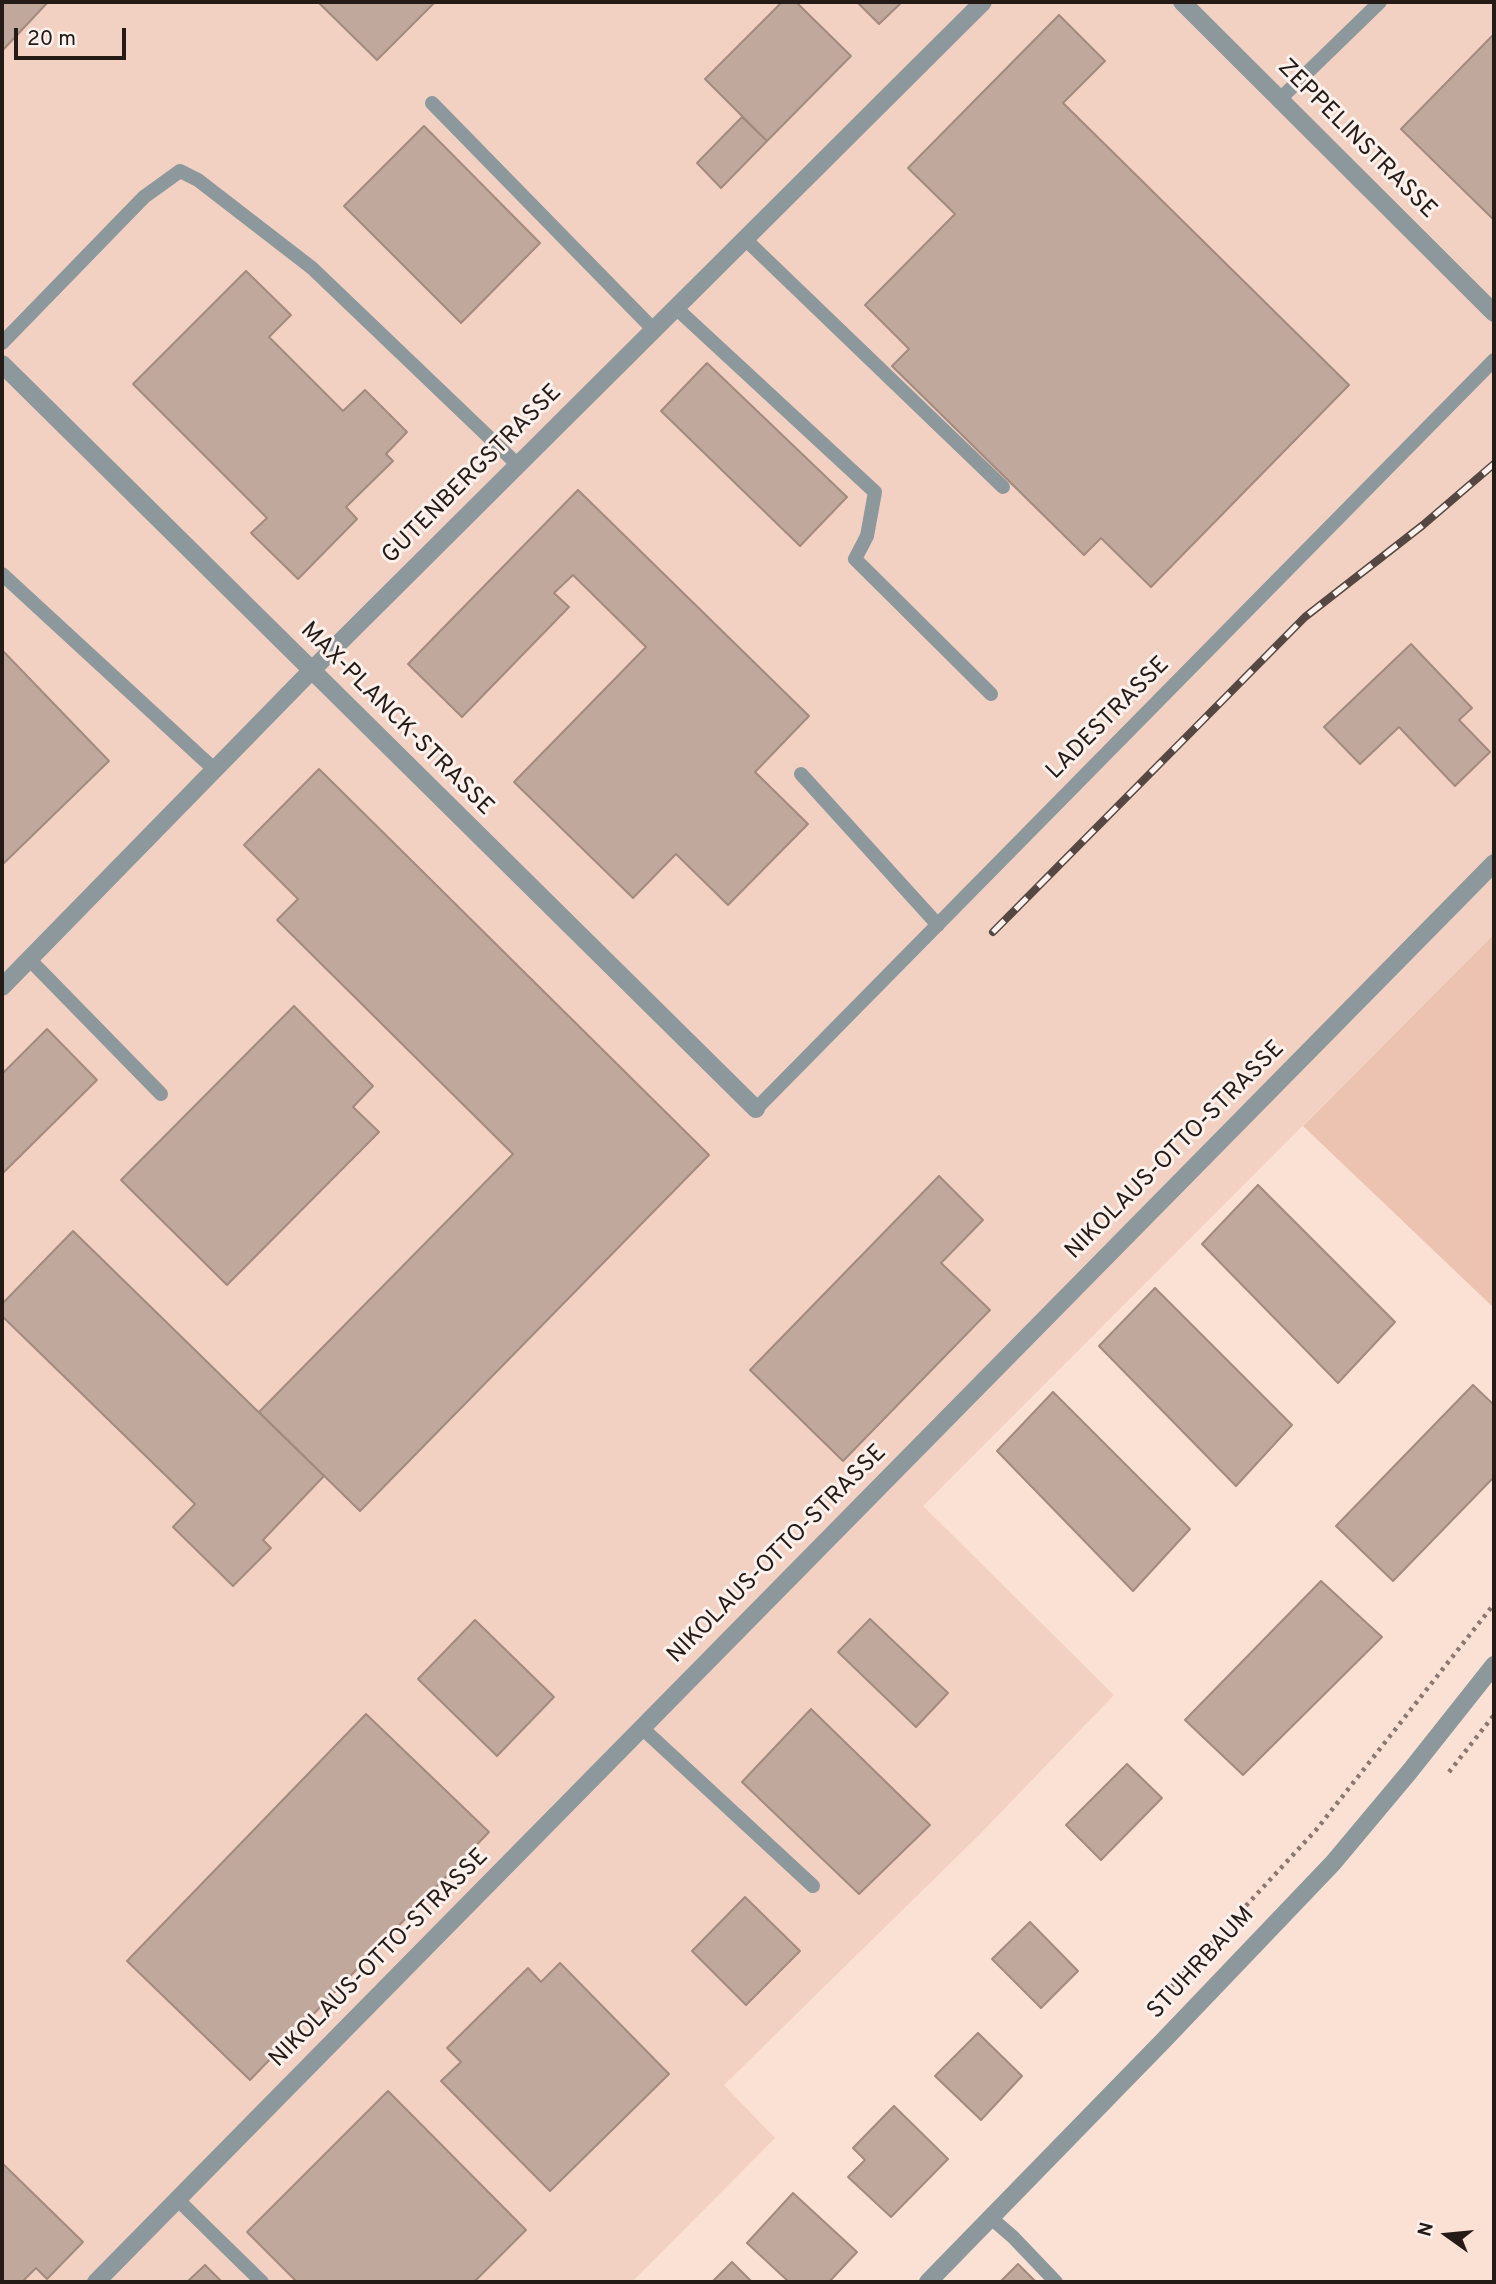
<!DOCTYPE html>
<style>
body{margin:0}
#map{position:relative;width:1496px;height:2284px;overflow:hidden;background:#fbe0d4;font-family:Overpass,sans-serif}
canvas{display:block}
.frame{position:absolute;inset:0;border:4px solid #241b17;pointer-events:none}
.north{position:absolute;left:1412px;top:2200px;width:70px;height:70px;-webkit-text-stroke:5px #fcf1ec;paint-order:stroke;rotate:285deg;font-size:19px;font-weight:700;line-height:28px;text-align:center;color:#241b17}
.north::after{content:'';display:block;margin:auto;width:24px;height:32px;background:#241b17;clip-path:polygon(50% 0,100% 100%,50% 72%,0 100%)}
.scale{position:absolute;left:14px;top:28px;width:112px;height:32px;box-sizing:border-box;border:4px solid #241b17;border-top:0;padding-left:9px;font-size:21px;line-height:24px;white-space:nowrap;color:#241b17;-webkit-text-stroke:5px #fcf1ec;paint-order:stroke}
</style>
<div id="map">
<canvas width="1496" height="2284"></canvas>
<div class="frame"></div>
<div class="north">N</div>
<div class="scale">20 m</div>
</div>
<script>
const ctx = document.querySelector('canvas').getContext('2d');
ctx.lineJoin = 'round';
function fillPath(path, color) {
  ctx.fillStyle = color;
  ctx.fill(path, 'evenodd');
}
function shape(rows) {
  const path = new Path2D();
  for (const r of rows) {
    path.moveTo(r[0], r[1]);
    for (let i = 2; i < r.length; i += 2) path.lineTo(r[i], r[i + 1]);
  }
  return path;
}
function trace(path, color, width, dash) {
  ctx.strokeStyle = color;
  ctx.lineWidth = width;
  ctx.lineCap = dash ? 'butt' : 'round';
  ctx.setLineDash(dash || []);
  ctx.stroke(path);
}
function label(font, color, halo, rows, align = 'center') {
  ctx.font = font + ' Overpass,sans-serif';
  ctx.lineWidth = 6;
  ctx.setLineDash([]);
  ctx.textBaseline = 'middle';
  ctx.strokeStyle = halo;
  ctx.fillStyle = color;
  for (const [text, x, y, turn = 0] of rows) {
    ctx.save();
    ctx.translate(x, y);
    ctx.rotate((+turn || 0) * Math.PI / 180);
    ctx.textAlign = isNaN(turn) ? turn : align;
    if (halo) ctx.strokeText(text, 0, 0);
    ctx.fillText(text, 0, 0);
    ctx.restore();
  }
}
fillPath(shape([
 [2,2,1494,2,1494,934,923,1506,1114,1695,979,1835,724,2085,775,2138,632,2282,2,2282]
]), '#f3d1c2');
fillPath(shape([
 [1494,934,1494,1308,1303,1126]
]), '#ebc3b0');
const building = shape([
 [2,2,48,2,2,51,2,2],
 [318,2,435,2,377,60,318,2],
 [782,2,796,2,851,56,767,141,705,79,782,2],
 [857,2,902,2,879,24,857,2],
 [1059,15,1105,61,1063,103,1349,385,1151,587,1101,538,1084,555,892,366,909,349,865,305,955,214,908,168,1059,15],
 [1494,34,1494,220,1401,129,1494,34],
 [742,117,767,141,721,188,697,163,742,117],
 [424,126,540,243,461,323,344,206,424,126],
 [246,271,291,315,269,337,343,411,365,390,407,432,386,454,393,461,346,507,357,519,298,579,251,533,267,518,133,384,246,271],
 [707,363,847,497,800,546,661,411,707,363],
 [578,490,809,716,755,772,808,824,728,905,676,854,633,898,514,782,646,647,573,575,554,593,569,607,462,717,408,664,578,490],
 [1411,644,1472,708,1459,720,1490,752,1455,786,1399,727,1360,764,1324,727,1411,644],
 [2,650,109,761,2,865,2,650],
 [319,769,709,1155,360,1511,259,1412,513,1154,277,920,298,899,244,845,319,769],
 [294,1006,373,1086,353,1107,379,1132,227,1285,121,1180,294,1006],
 [47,1029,97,1080,2,1174,2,1074,47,1029],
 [939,1176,983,1220,941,1263,990,1310,843,1461,750,1370,939,1176],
 [1258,1185,1395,1322,1338,1383,1202,1244,1258,1185],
 [73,1231,324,1476,263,1540,271,1548,233,1586,173,1527,195,1504,2,1316,2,1304,73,1231],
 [1155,1288,1292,1425,1236,1486,1099,1346,1155,1288],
 [1473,1385,1494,1405,1494,1477,1393,1581,1336,1526,1473,1385],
 [1053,1392,1190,1529,1133,1591,997,1451,1053,1392],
 [1321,1581,1382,1637,1243,1775,1185,1720,1321,1581],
 [870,1619,948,1693,916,1727,838,1652,870,1619],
 [475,1620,554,1697,497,1756,418,1679,475,1620],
 [811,1709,930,1825,859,1894,742,1782,811,1709],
 [366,1714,489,1832,250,2080,127,1961,366,1714],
 [1127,1764,1162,1798,1101,1860,1066,1825,1127,1764],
 [745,1897,800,1951,746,2005,692,1951,745,1897],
 [1030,1922,1078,1971,1041,2008,992,1959,1030,1922],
 [560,1963,669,2074,550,2191,441,2081,461,2062,447,2048,528,1968,541,1982,560,1963],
 [978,2033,1022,2076,981,2120,935,2076,978,2033],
 [388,2091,526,2230,474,2282,297,2282,247,2232,388,2091],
 [894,2106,948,2159,891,2217,848,2177,865,2160,853,2148,894,2106],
 [2,2163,83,2242,47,2279,36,2268,22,2282,2,2282,2,2163],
 [793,2193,857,2252,829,2282,789,2282,747,2243,793,2193],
 [732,2262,752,2282,712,2282,732,2262],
 [1018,2264,1036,2282,1000,2282,1018,2264],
 [205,2265,222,2282,187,2282,205,2265]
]);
fillPath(building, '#c1a89c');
trace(building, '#a28a7f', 2);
trace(shape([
 [1449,1772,1494,1715],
 [1171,1987,1316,1830,1494,1604]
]), '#897770', 4.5, [3.5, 5]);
trace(shape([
 [1280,99,1380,2],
 [432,103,654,330],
 [745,239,1003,487],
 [676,308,875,492,867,536,855,559,991,694],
 [2,343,144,197,180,171,198,180,312,268,518,465],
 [2,574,215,770],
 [801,774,938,925],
 [29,959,161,1094],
 [756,1109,1494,360],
 [642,1728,813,1886],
 [178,2200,262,2282],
 [991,2218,1013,2237,1056,2282]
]), '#8d989d', 14);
trace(shape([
 [1182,2,1494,313],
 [2,364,756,1109],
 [2,987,311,671,983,2],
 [96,2282,1494,863]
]), '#8d989d', 18);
trace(shape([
 [928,2282,1163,2041,1333,1863,1410,1771,1494,1665]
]), '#8d989d', 18);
const rail = shape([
 [993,932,1305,617,1423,525,1494,464]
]);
trace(rail, '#554842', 8);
trace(rail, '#fcf1ec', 5, [16]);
label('24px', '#241b17', '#fcf1ec', [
 ["ZEPPELINSTRASSE",1356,140,45],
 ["GUTENBERGSTRASSE",473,475,-45],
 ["LADESTRASSE",1109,719,-45],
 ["MAX-PLANCK-STRASSE",396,720,45],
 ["NIKOLAUS-OTTO-STRASSE",1176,1151,-45],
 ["NIKOLAUS-OTTO-STRASSE",778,1555,-45],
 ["NIKOLAUS-OTTO-STRASSE",380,1959,-45],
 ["STUHRBAUM",1202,1964,-47]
]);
</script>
